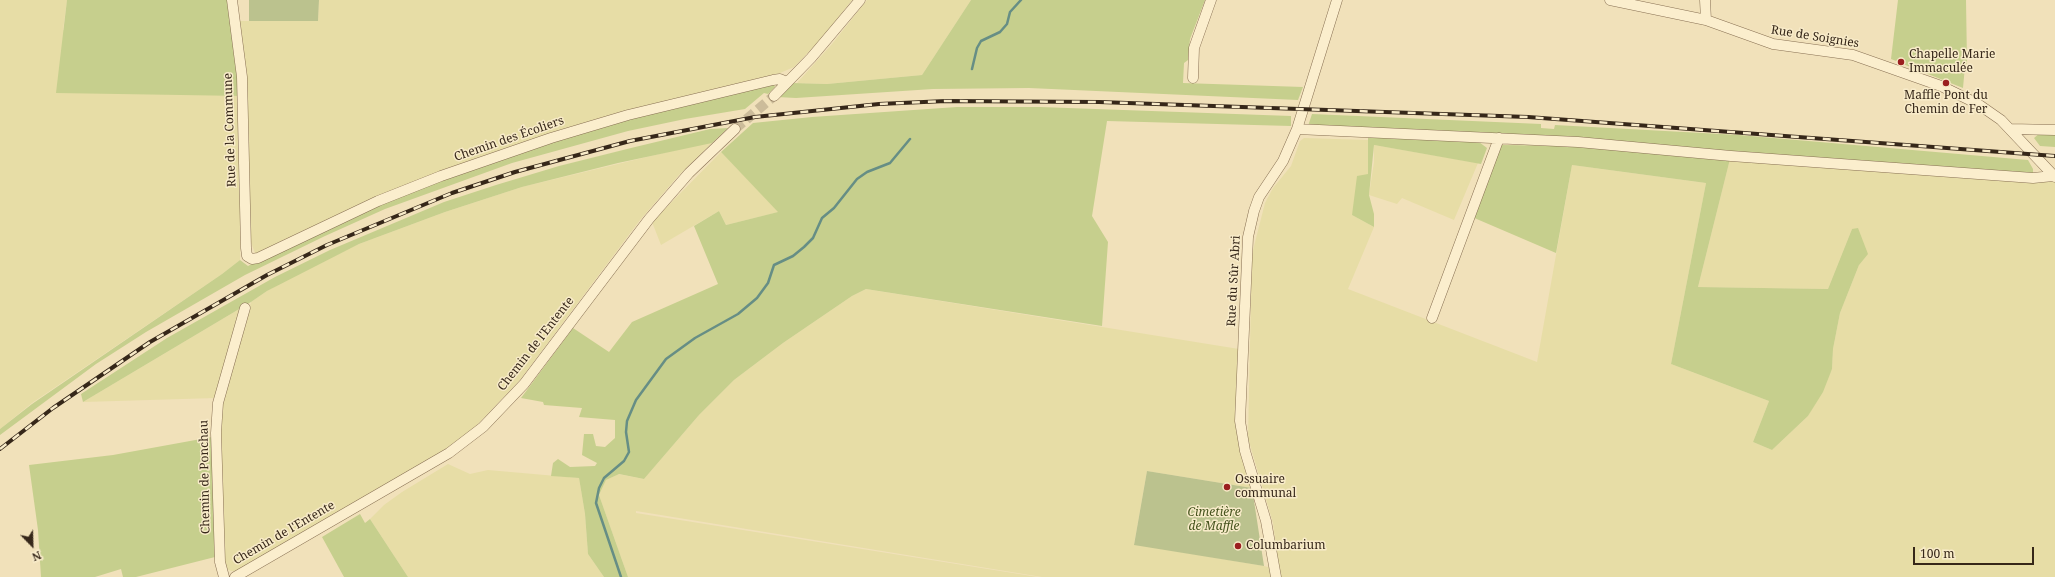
<!DOCTYPE html>
<meta charset="utf-8">
<style>
body{margin:0}
#map{position:relative;width:2055px;height:577px;overflow:hidden;background:#f1e1ba;font-family:"Noto Serif",serif}
canvas{display:block}
.north{position:absolute;left:12px;top:525px;width:40px;height:40px;-webkit-text-stroke:3px #f8ebc9;paint-order:stroke;rotate:157deg;font-size:11px;font-weight:700;line-height:16px;text-align:center;color:#362719}
.north::after{content:'';display:block;margin:auto;width:14px;height:18px;background:#362719;clip-path:polygon(50% 0,100% 100%,50% 72%,0 100%)}
.scale{position:absolute;left:1913px;top:547px;width:121px;height:18px;box-sizing:border-box;border:2px solid #362719;border-top:0;padding-left:5px;font-size:12px;line-height:14px;white-space:nowrap;color:#362719;-webkit-text-stroke:3px #f8ebc9;paint-order:stroke}
</style>
<div id="map">
<canvas width="2055" height="577"></canvas>
<div class="north">N</div>
<div class="scale">100 m</div>
</div>
<script>
const ctx = document.querySelector('canvas').getContext('2d');
ctx.lineJoin = 'round';
function fillPath(path, color) {
  ctx.fillStyle = color;
  ctx.fill(path, 'evenodd');
}
function shape(rows) {
  const path = new Path2D();
  for (const r of rows) {
    path.moveTo(r[0], r[1]);
    for (let i = 2; i < r.length; i += 2) path.lineTo(r[i], r[i + 1]);
  }
  return path;
}
function trace(path, color, width, dash) {
  ctx.strokeStyle = color;
  ctx.lineWidth = width;
  ctx.lineCap = dash ? 'butt' : 'round';
  ctx.setLineDash(dash || []);
  ctx.stroke(path);
}
function label(font, color, halo, rows, align = 'center') {
  ctx.font = font + ' "Noto Serif",serif';
  ctx.lineWidth = 3;
  ctx.setLineDash([]);
  ctx.textBaseline = 'middle';
  ctx.strokeStyle = halo;
  ctx.fillStyle = color;
  for (const [text, x, y, turn = 0] of rows) {
    ctx.save();
    ctx.translate(x, y);
    ctx.rotate((+turn || 0) * Math.PI / 180);
    ctx.textAlign = isNaN(turn) ? turn : align;
    if (halo) ctx.strokeText(text, 0, 0);
    ctx.fillText(text, 0, 0);
    ctx.restore();
  }
}
fillPath(shape([
 [0,0,67,0,63,30,243,96,240,260,222,274,32,403,0,429],
 [319,0,852,0,822,38,794,67,780,73,624,113,259,253,255,253,249,237,247,95,239,21,318,21],
 [867,0,971,0,922,75,827,84,797,83,832,44],
 [1304,138,1368,140,1368,174,1352,215,1374,227,1348,289,1537,362,1572,165,1706,183,1671,364,1769,401,1753,442,1772,450,1808,416,1832,369,1833,349,1840,313,1859,265,1852,229,1828,289,1698,287,1730,159,2055,177,2055,577,1280,577,1273,523,1248,438,1252,254,1265,203,1273,188,1291,166,1300,141],
 [709,142,712,143,679,175,640,220,520,380,474,428,443,451,236,571,231,571,227,569,224,563,220,434,221,407,251,302,267,291,293,276,359,244,445,212,522,187],
 [1374,145,1478,163,1454,220,1402,198,1397,204,1369,195,1374,162],
 [721,152,779,212,726,225,719,211,661,245,652,222],
 [866,289,1239,349,1237,420,1252,488,1147,471,1134,544,1264,566,1271,568,1273,577,1042,577,636,511,636,513,1038,577,628,577,599,495,606,480,618,474,644,479,699,415,734,380,783,343,852,296],
 [241,308,216,398,83,402],
 [448,464,470,474,488,470,579,478,585,514,588,554,604,577,408,577,370,519,384,505,402,492]
]), '#e7dda6');
fillPath(shape([
 [67,0,232,0,243,96,56,93],
 [971,0,1205,0,1190,39,1188,60,1184,63,1183,83,1303,87,1298,100,1029,88,933,89,796,98,777,97,792,83,827,84,922,75],
 [1898,0,1966,0,1967,63,1965,66,1963,88,1903,64,1904,62,1900,60,1899,62,1891,59],
 [773,83,775,87,768,94,764,93,745,109,685,119,628,131,512,163,385,209,325,236,245,275,146,332,96,364,0,435,0,429,32,404,222,274,240,260,248,266,330,224,440,179,627,118],
 [957,107,1040,107,1291,116,1291,126,1107,121,1092,216,1108,242,1102,326,866,289,852,296,783,343,734,380,699,415,644,479,619,474,606,480,599,495,628,577,604,577,588,554,585,514,579,478,551,476,553,463,558,459,570,467,595,466,597,463,582,455,584,434,593,434,596,446,605,447,615,438,615,420,579,417,582,408,544,405,543,402,521,398,573,328,609,352,632,322,718,284,694,226,719,211,726,225,778,212,721,152,753,123,812,117],
 [1312,114,1541,124,1541,128,1554,129,1555,125,1739,135,2028,160,2033,169,2033,178,1308,126],
 [728,128,712,143,618,163,522,187,445,212,359,244,267,291,251,302,83,402,81,394,167,338,275,277,330,250,444,202,496,185,559,166,631,148,710,129],
 [2040,133,2055,133,2055,147,2040,146,2034,138],
 [1368,137,1479,142,1487,148,1481,164,1374,145,1369,195,1374,214,1374,227,1352,215,1357,176,1368,174],
 [1501,145,1575,146,1730,159,1698,287,1828,289,1852,229,1858,228,1868,254,1859,265,1840,313,1833,349,1832,369,1823,392,1808,416,1772,450,1753,442,1769,401,1671,364,1706,183,1572,165,1556,253,1472,217],
 [212,437,215,557,136,577,123,577,121,569,95,577,41,577,38,530,29,465,113,455],
 [360,514,365,523,370,519,408,577,344,577,322,537]
]), '#c6cf8d');
fillPath(shape([
 [249,0,319,0,318,21,249,21],
 [1147,471,1252,488,1264,566,1134,545]
]), '#bbc28e');
trace(shape([
 [972,69,977,48,981,41,1000,32,1007,24,1010,12,1021,0],
 [621,577,596,503,599,488,604,478,624,461,629,452,626,432,627,421,636,400,666,359,695,338,738,314,757,298,768,283,774,265,793,256,804,247,813,238,822,218,834,208,857,179,867,172,890,163,910,139]
]), '#668e85', 2.5);
trace(shape([
 [735,129,774,96]
]), '#ccbc9a', 10, [10, 5]);
const minor = shape([
 [232,0,242,77,246,248,247,256,252,259,258,258,378,201,441,176,551,138,628,115,773,80,780,79,787,82],
 [1610,0,1706,20,1773,44,1853,55,1941,86,1978,104,2001,120,2055,177],
 [1705,0,1706,20],
 [1193,78,1194,48,1211,0],
 [774,96,811,58,860,0],
 [1297,129,1578,142,1731,156,2033,178,2053,176],
 [2011,129,2055,130],
 [1432,318,1499,138],
 [224,577,220,562,216,433,218,403,245,308],
 [235,577,449,453,483,427,524,384,649,219,689,173,735,129],
 [1276,577,1266,521,1245,451,1240,421,1248,237,1254,211,1259,197,1283,161,1297,129,1337,0]
]);
trace(minor, '#887053', 11);
trace(minor, '#fbeecd', 10);
const rail = shape([
 [0,449,53,408,150,342,267,275,327,245,452,193,515,172,630,141,755,117,879,104,946,101,1099,102,1528,117,2055,156]
]);
trace(rail, '#362719', 4);
trace(rail, '#f8ebc9', 2.5, [8]);
for (const [x, y, r, color] of [
 [1901,62,4,"#9b1f1f"],
 [1946,83,4,"#9b1f1f"],
 [1227,487,4,"#9b1f1f"],
 [1238,546,4,"#9b1f1f"]
]) {
  const dot = new Path2D();
  dot.arc(x, y, r, 0, 2 * Math.PI);
  ctx.fillStyle = color;
  ctx.fill(dot);
  trace(dot, '#f8ebc9', 1.5);
}
label('12px', '#362719', '#f8ebc9', [
 ["Rue de Soignies",1815,37,9],
 ["Rue de la Commune",230,130,-92],
 ["Chemin des Écoliers",509,139,-19],
 ["Rue du Sûr Abri",1234,281,-87],
 ["Chemin de l'Entente",536,344,-52],
 ["Chemin de Ponchau",205,477,-91],
 ["Chemin de l'Entente",284,533,-30]
]);
label('12px', '#362719', '#f8ebc9', [
 ["Chapelle Marie",1909,55],
 ["Immaculée",1909,69],
 ["Maffle Pont du",1946,96,"center"],
 ["Chemin de Fer",1946,110,"center"],
 ["Ossuaire",1235,480],
 ["communal",1235,494],
 ["Columbarium",1246,546]
], 'left');
label('italic 12px', '#46541e', '#f8ebc9', [
 ["Cimetière",1214,513],
 ["de Maffle",1214,527]
]);
</script>
